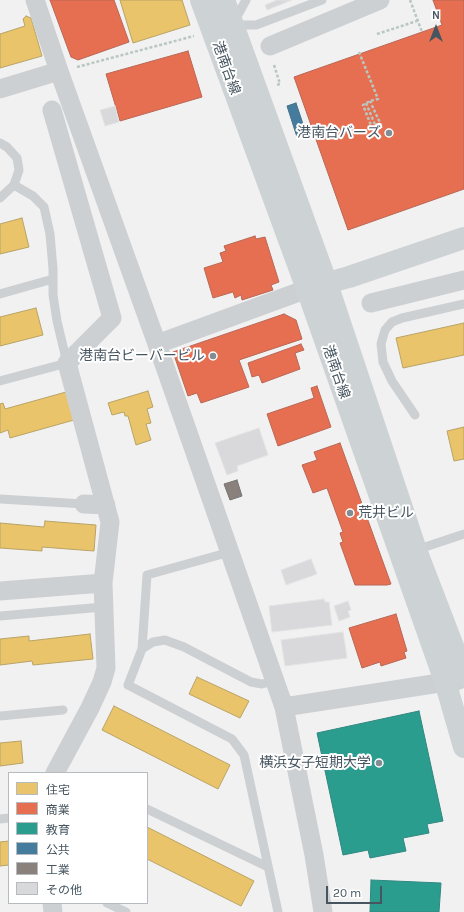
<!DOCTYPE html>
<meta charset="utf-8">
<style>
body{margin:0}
#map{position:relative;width:464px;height:912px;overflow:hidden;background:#f2f1f1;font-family:Karla,"Noto Sans JP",sans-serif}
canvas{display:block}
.legend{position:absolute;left:8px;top:772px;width:140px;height:132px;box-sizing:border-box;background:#fff;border:1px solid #b5bbbf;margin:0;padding:5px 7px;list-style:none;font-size:12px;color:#465560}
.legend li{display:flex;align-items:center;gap:8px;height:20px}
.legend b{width:20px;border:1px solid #b5bbbf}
.north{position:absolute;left:416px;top:8px;width:40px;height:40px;-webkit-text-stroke:3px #fff;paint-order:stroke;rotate:0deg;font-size:11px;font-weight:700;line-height:16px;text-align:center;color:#465560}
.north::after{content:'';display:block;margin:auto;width:14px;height:18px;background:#465560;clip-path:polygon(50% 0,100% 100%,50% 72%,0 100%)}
.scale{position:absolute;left:326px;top:886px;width:56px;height:18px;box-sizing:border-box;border:2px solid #465560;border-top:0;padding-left:5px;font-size:12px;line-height:14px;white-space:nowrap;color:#465560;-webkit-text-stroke:3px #fff;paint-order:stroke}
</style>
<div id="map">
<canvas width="464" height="912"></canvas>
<ul class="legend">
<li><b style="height:11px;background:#e9c46a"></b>住宅</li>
<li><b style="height:11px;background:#e76f51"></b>商業</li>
<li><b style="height:11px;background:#2a9d8f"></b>教育</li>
<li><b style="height:11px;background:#457b9d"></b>公共</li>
<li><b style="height:11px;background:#8a817c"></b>工業</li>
<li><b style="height:11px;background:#d9d9db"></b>その他</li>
</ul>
<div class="north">N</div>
<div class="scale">20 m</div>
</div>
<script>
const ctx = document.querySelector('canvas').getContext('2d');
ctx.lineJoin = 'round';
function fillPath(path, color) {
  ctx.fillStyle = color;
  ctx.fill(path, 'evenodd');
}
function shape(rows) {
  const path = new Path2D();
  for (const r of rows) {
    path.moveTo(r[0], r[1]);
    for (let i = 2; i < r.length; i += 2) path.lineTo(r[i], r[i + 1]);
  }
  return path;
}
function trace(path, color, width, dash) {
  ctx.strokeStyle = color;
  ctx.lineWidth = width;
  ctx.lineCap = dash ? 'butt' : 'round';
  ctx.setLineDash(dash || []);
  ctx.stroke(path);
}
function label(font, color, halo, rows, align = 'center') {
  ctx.font = font + ' Karla,"Noto Sans JP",sans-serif';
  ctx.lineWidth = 4;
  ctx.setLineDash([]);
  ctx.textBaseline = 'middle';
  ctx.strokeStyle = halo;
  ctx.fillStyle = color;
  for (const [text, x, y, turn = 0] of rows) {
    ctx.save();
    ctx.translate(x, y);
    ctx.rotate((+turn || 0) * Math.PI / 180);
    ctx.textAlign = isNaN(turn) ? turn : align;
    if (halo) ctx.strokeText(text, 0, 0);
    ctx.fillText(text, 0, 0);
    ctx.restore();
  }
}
const homes = shape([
 [120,0,182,0,190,25,133,43,120,0],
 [26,16,31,18,42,56,0,68,0,34,25,26,23,19,26,16],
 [22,218,29,247,0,254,0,224,22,218],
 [36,308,43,335,0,346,0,317,36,308],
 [464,323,464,355,403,368,396,338,464,323],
 [148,391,153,407,147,409,151,423,146,424,151,440,136,445,128,416,125,416,124,412,112,415,108,403,148,391],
 [66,392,74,420,10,438,8,430,0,433,0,404,3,403,5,409,66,392],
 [464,427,464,459,454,461,447,431,464,427],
 [45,521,96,525,94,551,42,547,42,551,0,548,0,523,44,527,45,521],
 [90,634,93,659,33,665,32,661,0,665,0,639,29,636,29,641,90,634],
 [197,677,249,701,240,718,189,694,197,677],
 [114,706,230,765,218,789,102,730,114,706],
 [21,741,23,763,0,766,0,743,21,741],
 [147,827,254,881,241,906,147,859,147,827],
 [9,841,9,865,0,866,0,842,9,841]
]);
fillPath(homes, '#e9c46a');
trace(homes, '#b8a367', 1);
const shops = shape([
 [50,0,114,0,129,42,78,60,71,57,50,0],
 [433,0,464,0,464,189,348,230,294,77,442,25,433,0],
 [188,51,202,97,120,121,106,74,188,51],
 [255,236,256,239,265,237,279,282,271,285,273,290,242,300,241,295,235,298,233,292,213,298,204,268,223,262,220,253,226,251,224,246,255,236],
 [284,314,296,320,302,339,239,360,249,387,201,403,197,393,188,396,173,352,284,314],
 [301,344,304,350,295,353,300,369,262,383,259,375,252,377,248,363,301,344],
 [317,386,331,427,278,446,267,414,314,398,311,388,317,386],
 [340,443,391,584,387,585,355,585,340,543,343,542,340,533,343,532,327,488,313,493,302,465,317,460,314,452,340,443],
 [396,614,407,651,404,652,406,658,381,666,380,662,362,668,349,628,396,614]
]);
fillPath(shops, '#e76f51');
trace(shops, '#b76756', 1);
const schools = shape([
 [419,711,443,821,427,824,429,833,403,838,406,851,370,858,368,850,343,855,317,733,419,711],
 [371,880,441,883,439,912,370,912,371,880]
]);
fillPath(schools, '#2a9d8f');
trace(schools, '#328781', 1);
const public = shape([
 [296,103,306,133,297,137,287,106,296,103]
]);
fillPath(public, '#457b9d');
trace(public, '#45708b', 1);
const industry = shape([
 [237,480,242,496,230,500,224,484,237,480]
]);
fillPath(industry, '#8a817c');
trace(industry, '#767474', 1);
const building = shape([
 [277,0,292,0,267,10,265,5,277,0],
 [115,106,119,122,105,126,100,110,115,106],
 [259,428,268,455,237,466,238,471,227,475,215,443,259,428],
 [311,559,317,574,286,585,281,570,311,559],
 [324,599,325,602,329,602,332,625,272,632,269,606,324,599],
 [348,601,351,610,348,611,350,617,339,621,334,606,348,601],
 [343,632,347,658,285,666,281,640,343,632]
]);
fillPath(building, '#d9d9db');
trace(building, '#e3e3e4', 1);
trace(shape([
 [410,0,422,32],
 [377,34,417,21],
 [359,52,378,99,370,101,363,105,372,128,381,125,370,101],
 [274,65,280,84,276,85],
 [77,67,194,36],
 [366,103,376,127]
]), '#b9c7c1', 2.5, [3, 2]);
trace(shape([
 [234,22,246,0],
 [234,25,256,25,322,0],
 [0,143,7,147,17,158,19,170,14,185,0,198],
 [0,294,53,279],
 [0,381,67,363,57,321,53,295,53,269,50,234,44,207,33,196,14,185],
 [415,415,392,381,383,362,381,344,385,330,392,322,402,318,464,304],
 [0,499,84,504],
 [416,550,464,534],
 [0,616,103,607],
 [142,649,147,575,230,552],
 [274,681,262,684,251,682,184,647,165,640,153,642,142,649,128,685,232,739,244,755,278,912],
 [0,716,63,710],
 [147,809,268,867],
 [0,819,9,818],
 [107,903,126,912]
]), '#cdd0d2', 9);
trace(shape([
 [35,0,59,71,157,344,284,707,314,855,323,912],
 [270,46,380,0],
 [0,89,59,71],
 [52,110,112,318,67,363,110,522,103,583,106,668,102,682,90,708,55,773],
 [371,303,464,280],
 [157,344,307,289],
 [84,504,106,505],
 [0,591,103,583],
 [284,707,459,680],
 [52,903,53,912]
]), '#cdd0d2', 19);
trace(shape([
 [201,0,307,289,445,681,464,747],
 [224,0,327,284,416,550,464,675],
 [313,287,349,277,464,238]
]), '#cdd2d4', 22);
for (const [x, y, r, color] of [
 [389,133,4,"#828c93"],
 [213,356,4,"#828c93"],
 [350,513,4,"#828c93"],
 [379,763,4,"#828c93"]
]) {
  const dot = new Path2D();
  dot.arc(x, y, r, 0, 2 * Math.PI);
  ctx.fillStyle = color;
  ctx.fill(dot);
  trace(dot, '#fff', 1.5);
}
label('14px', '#465560', '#fff', [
 ["港南台線",226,68,70],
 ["港南台線",336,372,71]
]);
label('14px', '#465560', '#fff', [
 ["港南台バーズ",381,133],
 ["港南台ビーバービル",205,356],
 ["荒井ビル",358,513,"left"],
 ["横浜女子短期大学",371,763]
], 'right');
</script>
